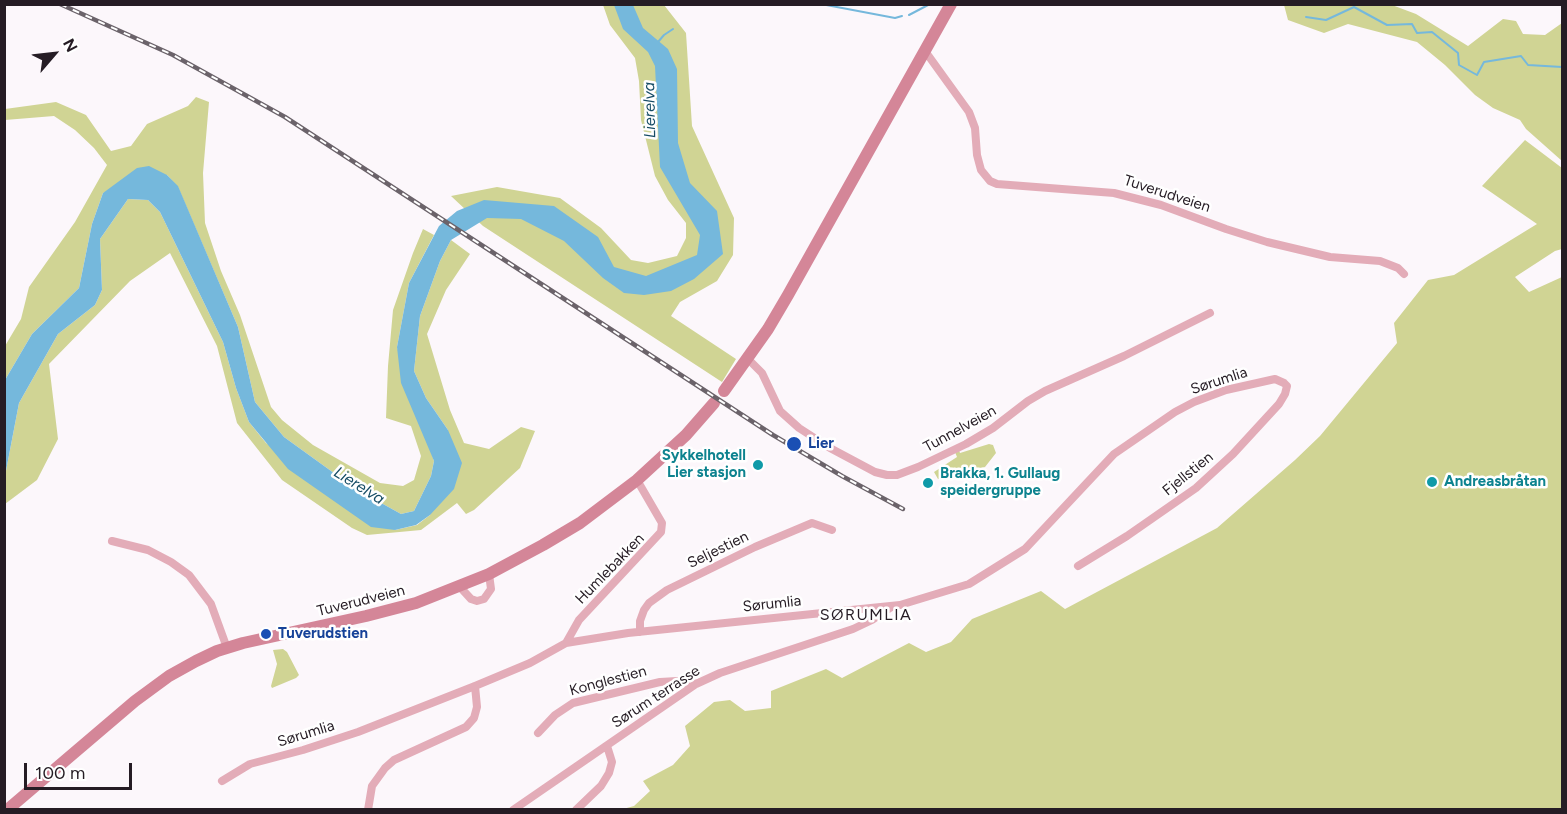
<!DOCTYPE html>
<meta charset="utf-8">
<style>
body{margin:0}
#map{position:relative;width:1567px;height:814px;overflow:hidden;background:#fcf7fb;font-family:Figtree,sans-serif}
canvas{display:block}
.frame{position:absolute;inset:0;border:6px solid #251c24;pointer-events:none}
.north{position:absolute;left:24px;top:24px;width:60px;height:60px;-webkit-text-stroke:4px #fff;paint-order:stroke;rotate:62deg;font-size:16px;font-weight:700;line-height:24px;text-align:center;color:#251c24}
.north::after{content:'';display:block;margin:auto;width:21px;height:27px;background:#251c24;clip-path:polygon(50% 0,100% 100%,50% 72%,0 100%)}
.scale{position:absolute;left:24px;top:763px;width:108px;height:27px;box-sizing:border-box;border:3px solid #251c24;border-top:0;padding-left:8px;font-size:18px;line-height:21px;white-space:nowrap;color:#251c24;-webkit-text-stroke:4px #fff;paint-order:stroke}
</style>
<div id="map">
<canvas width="1567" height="814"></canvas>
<div class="frame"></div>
<div class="north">N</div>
<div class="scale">100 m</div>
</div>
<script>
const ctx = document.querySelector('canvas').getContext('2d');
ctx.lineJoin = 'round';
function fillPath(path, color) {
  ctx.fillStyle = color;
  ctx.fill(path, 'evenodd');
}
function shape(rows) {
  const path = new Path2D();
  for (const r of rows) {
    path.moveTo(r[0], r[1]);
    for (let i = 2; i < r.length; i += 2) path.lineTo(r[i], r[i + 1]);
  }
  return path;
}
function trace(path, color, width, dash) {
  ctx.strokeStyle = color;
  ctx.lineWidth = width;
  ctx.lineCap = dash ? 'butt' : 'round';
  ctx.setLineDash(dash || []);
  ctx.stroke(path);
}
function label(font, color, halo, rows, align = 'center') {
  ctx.font = font + ' Figtree,sans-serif';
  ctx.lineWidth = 5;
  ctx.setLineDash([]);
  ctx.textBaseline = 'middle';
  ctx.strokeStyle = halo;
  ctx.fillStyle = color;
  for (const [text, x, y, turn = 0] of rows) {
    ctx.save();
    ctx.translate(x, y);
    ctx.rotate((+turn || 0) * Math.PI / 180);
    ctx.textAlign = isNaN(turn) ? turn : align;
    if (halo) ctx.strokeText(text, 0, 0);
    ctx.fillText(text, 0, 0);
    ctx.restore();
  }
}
fillPath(shape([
 [603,5,664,5,686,33,692,126,734,218,733,255,717,281,680,302,671,316,736,359,722,382,483,226,451,196,497,187,560,198,601,228,631,260,648,263,677,256,686,238,686,223,668,200,655,176,641,120,639,81,635,58,610,25],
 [1284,5,1392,5,1416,14,1468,46,1503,19,1516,21,1523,34,1545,35,1562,23,1562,161,1526,129,1520,120,1493,108,1475,95,1445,65,1417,42,1348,24,1324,33,1288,20],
 [196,97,209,102,203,173,205,223,221,271,240,315,271,407,282,420,313,445,380,483,403,486,414,480,421,456,411,426,386,418,388,366,393,310,413,253,423,229,434,235,409,283,397,347,434,461,431,476,414,511,401,514,356,489,284,437,255,402,238,327,178,187,167,175,103,193,92,224,79,288,32,334,5,380,5,346,21,319,29,287,75,222,107,165,94,148,75,130,54,116,5,120,5,109,56,102,86,115,111,151,131,146,147,124,188,106],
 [1525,140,1562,168,1562,249,1555,251,1515,277,1529,292,1562,277,1562,809,623,809,634,806,650,791,643,781,673,765,690,746,685,726,714,702,730,700,745,711,771,708,771,691,826,669,842,678,909,643,926,652,951,642,972,619,1041,591,1065,609,1217,528,1295,460,1320,436,1397,343,1394,323,1428,280,1454,275,1537,224,1482,186],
 [128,199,148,200,160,212,223,342,236,388,249,422,266,443,395,530,417,525,430,515,448,430,426,398,414,371,420,316,440,261,451,240,470,254,446,290,427,334,450,410,464,443,489,449,521,427,535,431,520,468,474,510,466,514,457,503,421,530,367,535,352,528,282,480,237,423,217,346,170,253,130,281,49,364,58,439,37,480,5,504,5,476,19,403,58,334,95,305,102,290,100,239],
 [989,444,993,445,996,453,985,467,963,474,938,479,934,472,957,457,955,452,959,450,960,453],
 [283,649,287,652,299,675,296,678,272,688,271,686,277,664,273,650]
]), '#d0d494');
fillPath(shape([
 [614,5,633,5,643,28,668,49,677,69,678,143,690,183,717,211,723,254,694,279,671,291,644,295,624,293,603,278,564,241,521,219,487,218,451,240,440,261,420,316,414,371,426,398,448,430,462,463,454,489,430,515,416,525,395,530,371,527,288,469,249,422,236,388,223,342,160,212,148,200,128,199,100,239,102,290,95,305,58,334,19,403,5,476,5,380,32,334,79,288,92,224,103,193,137,168,149,166,167,175,178,186,238,327,255,402,284,437,356,489,401,514,414,511,431,476,434,461,401,383,397,347,409,283,439,226,457,211,484,200,554,206,598,237,614,267,646,276,697,255,700,235,660,167,655,66,648,52,623,29]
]), '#75b8dc');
trace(shape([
 [821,4,895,18,902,16],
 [909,15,930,4],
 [1306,17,1326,20,1354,7,1387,25,1412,24,1417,33,1432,32,1458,53,1459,65,1477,75,1484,62,1521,56,1528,65,1562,67],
 [658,42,664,35,673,29]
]), '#75b8dc', 2);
trace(shape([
 [925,51,969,112,975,128,977,155,981,170,990,181,997,184,1114,193,1161,205,1226,229,1267,242,1330,257,1380,261,1398,268,1404,274],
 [748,359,762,373,780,411,799,428,830,448,875,472,887,475,897,475,918,467,966,444,993,428,1028,401,1045,391,1124,356,1210,313],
 [112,541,148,550,171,562,189,575,211,604,227,648],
 [460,587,471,599,477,601,484,599,491,589,489,574],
 [640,632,640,621,644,610,649,603,667,590,755,547,812,523,832,530],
 [566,643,579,620,661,532,662,523,637,480],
 [538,733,555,715,573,703,660,682,677,681,696,684],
 [222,781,250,764,303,750,358,732,475,686,530,663,566,643,628,633,900,605,969,584,1025,549,1114,454,1175,412,1194,402,1226,390,1275,379,1284,383,1287,386,1285,394,1279,404,1233,454,1196,488,1127,536,1078,566],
 [368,810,372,786,385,768,394,760,466,727,474,718,477,707,475,686],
 [513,810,696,684,720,673,853,629,872,620,893,606],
 [576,810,601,786,609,773,612,762,607,746]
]), '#e3acb8', 8);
trace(shape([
 [724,391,768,329,788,295,951,4],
 [7,810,135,701,169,676,196,661,217,651,243,643,366,616,416,603,489,574,543,545,580,523,637,480,686,435,714,403]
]), '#d48698', 12);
const rail = shape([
 [60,4,173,55,285,117,773,435,842,476,903,509]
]);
trace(rail, '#6b636a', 4.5);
trace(rail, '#fff', 2, [7]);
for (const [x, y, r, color] of [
 [794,444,8,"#1a4fb4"],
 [758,465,6,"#0f9aa8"],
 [1432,482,6,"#0f9aa8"],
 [928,483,6,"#0f9aa8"],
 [266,634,6,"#1a4fb4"]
]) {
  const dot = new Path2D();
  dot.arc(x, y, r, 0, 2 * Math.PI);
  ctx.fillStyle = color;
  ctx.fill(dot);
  trace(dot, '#fff', 2);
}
label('15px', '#251c24', '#fff', [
 ["Tuverudveien",1167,194,18],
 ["Sørumlia",1219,381,-18],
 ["Tunnelveien",960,429,-29],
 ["Fjellstien",1188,474,-39],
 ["Seljestien",718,550,-26],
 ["Humlebakken",610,569,-46],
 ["Tuverudveien",361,601,-14],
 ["Sørumlia",772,604,-6],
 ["Konglestien",608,681,-15],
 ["Sørum terrasse",656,697,-33],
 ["Sørumlia",306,734,-17]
]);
label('bold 15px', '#164399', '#fff', [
 ["Lier",808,444],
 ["Tuverudstien",278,634]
], 'left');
label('bold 15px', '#0d838f', '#fff', [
 ["Sykkelhotell",746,456,"right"],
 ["Lier stasjon",746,473,"right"],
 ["Brakka, 1. Gullaug",940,474],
 ["speidergruppe",940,491],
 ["Andreasbråtan",1444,482]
], 'left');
label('italic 16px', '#164c65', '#fff', [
 ["Lierelva",650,110,-91],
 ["Lierelva",359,486,32]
]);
ctx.letterSpacing = '1.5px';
label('16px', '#251c24', '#fff', [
 ["SØRUMLIA",866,615]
]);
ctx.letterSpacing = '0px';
</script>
